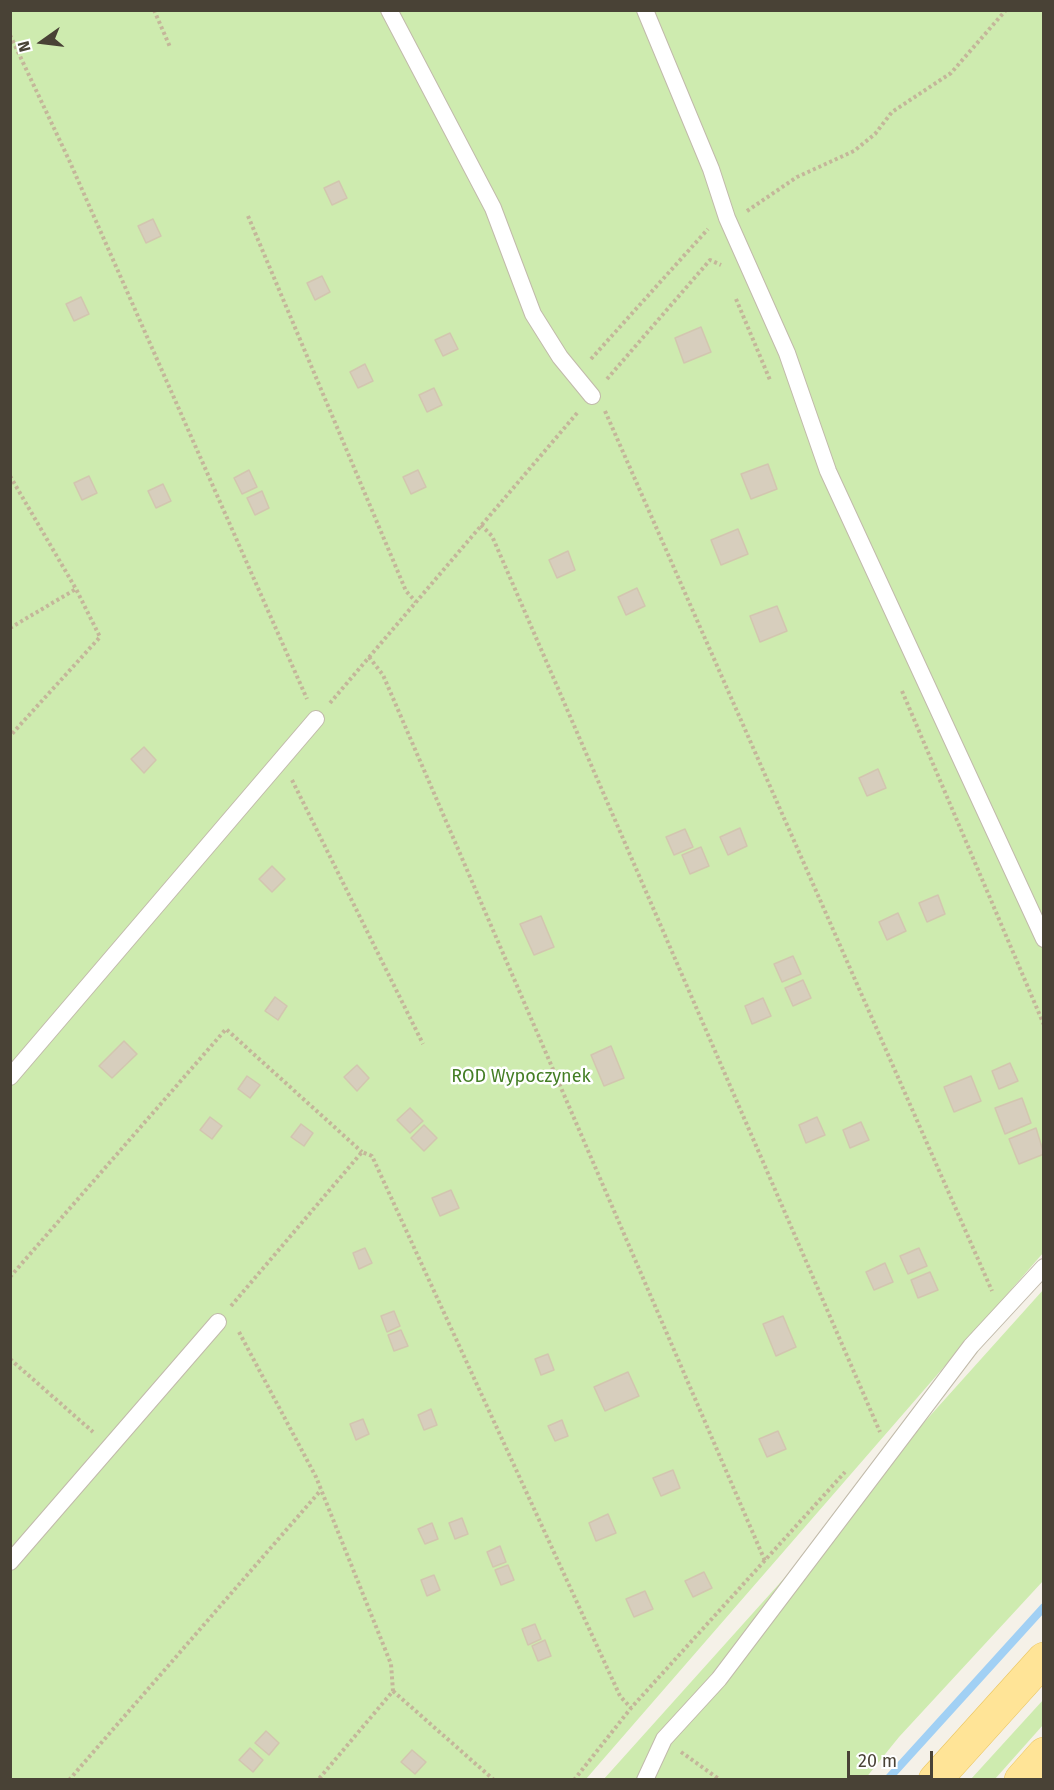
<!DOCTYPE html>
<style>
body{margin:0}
#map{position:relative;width:1054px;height:1790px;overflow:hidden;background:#f5f1e8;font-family:"Fira Sans",sans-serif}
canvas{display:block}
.frame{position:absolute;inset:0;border:12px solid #494236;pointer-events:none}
.north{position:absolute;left:12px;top:12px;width:60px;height:60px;-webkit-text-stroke:4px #fff;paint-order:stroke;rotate:256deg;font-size:16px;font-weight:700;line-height:24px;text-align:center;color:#494236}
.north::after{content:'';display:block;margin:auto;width:21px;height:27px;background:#494236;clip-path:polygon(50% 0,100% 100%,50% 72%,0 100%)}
.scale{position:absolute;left:847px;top:1751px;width:86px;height:27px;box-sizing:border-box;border:3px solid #494236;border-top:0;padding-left:8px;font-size:18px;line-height:21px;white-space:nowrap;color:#494236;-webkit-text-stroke:4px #fff;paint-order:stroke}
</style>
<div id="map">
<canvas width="1054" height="1790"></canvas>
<div class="frame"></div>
<div class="north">N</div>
<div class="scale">20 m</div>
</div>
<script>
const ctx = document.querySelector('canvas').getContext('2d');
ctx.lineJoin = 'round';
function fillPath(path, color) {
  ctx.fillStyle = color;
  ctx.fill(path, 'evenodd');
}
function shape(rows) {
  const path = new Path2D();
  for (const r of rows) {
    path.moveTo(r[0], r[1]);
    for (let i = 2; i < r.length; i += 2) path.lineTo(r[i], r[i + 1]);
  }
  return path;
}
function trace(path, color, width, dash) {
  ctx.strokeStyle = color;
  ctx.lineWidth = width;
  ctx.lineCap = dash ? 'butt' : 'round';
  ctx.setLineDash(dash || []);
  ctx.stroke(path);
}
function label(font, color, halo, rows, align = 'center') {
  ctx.font = font + ' "Fira Sans",sans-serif';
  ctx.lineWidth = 5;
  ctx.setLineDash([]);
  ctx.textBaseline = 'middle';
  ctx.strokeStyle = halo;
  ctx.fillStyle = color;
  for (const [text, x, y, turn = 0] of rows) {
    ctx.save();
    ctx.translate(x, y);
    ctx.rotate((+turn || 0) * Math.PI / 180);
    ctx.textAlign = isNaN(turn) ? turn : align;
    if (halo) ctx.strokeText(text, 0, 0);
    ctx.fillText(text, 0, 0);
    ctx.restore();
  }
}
fillPath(shape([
 [11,11,1043,11,1043,1253,586,1779,11,1780],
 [1043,1290,1043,1581,899,1737,865,1779,603,1780],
 [1043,1700,1043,1725,995,1779,971,1779]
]), '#ceebaf');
trace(shape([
 [887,1780,1044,1607]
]), '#a1d0f4', 8);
const building = shape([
 [339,181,347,198,332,205,324,188,339,181],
 [153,219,161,236,146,243,138,226,153,219],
 [322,276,330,292,315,300,307,283,322,276],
 [81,297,89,314,74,321,66,304,81,297],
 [701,327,711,352,684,363,675,338,701,327],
 [450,333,458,349,443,356,435,340,450,333],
 [365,364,373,381,358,388,350,372,365,364],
 [434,388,442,405,427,412,419,395,434,388],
 [768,464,777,489,751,499,741,474,768,464],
 [249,470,257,487,242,494,234,478,249,470],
 [418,470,426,487,411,494,403,477,418,470],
 [89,476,97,493,82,500,74,483,89,476],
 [163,484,171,501,156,508,148,491,163,484],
 [262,491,269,508,255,515,247,498,262,491],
 [738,529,748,554,721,565,711,540,738,529],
 [568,551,575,570,557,578,549,560,568,551],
 [637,588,645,606,626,615,618,597,637,588],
 [777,606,787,631,760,642,750,616,777,606],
 [144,747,156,760,144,773,131,759,144,747],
 [878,769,886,788,867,796,859,778,878,769],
 [740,828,747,846,728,855,720,837,740,828],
 [685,829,693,847,674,855,666,837,685,829],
 [701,847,709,866,690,874,682,855,701,847],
 [272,866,285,879,272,892,259,879,272,866],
 [938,895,945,914,927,922,919,903,938,895],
 [898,913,906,931,887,940,879,922,898,913],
 [541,916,554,947,534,955,520,924,541,916],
 [793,956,801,974,782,982,774,964,793,956],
 [803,980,811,998,793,1006,785,988,803,980],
 [275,997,287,1006,278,1020,265,1011,275,997],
 [763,998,771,1016,752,1024,745,1006,763,998],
 [124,1041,137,1054,112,1078,99,1066,124,1041],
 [611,1046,624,1078,604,1086,591,1055,611,1046],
 [1010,1063,1018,1081,999,1089,992,1071,1010,1063],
 [357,1065,369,1078,357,1091,344,1077,357,1065],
 [247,1076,260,1085,250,1098,238,1089,247,1076],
 [971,1076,981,1101,954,1112,944,1087,971,1076],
 [1022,1098,1031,1123,1005,1134,995,1108,1022,1098],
 [410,1108,423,1121,410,1133,397,1120,410,1108],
 [210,1117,222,1126,212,1139,200,1130,210,1117],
 [817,1117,825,1135,806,1143,799,1125,817,1117],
 [861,1122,869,1140,850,1148,843,1130,861,1122],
 [301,1124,313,1133,304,1146,291,1137,301,1124],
 [424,1125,437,1138,424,1151,411,1138,424,1125],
 [1036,1128,1044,1154,1019,1164,1009,1139,1036,1128],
 [451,1190,459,1208,440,1216,432,1198,451,1190],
 [365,1248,372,1263,359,1269,353,1253,365,1248],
 [919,1248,927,1266,908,1274,900,1256,919,1248],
 [885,1263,893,1282,874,1290,866,1272,885,1263],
 [930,1272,938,1290,918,1298,911,1280,930,1272],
 [394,1311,400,1326,387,1332,381,1316,394,1311],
 [783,1316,796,1347,776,1356,763,1324,783,1316],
 [401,1330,408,1346,394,1351,388,1335,401,1330],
 [548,1354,554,1370,541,1375,535,1359,548,1354],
 [628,1372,639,1396,605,1411,594,1387,628,1372],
 [431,1409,437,1425,424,1430,418,1415,431,1409],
 [363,1419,369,1434,356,1440,350,1424,363,1419],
 [562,1420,568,1436,555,1441,548,1426,562,1420],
 [778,1431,786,1449,767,1457,759,1439,778,1431],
 [673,1470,680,1488,661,1496,653,1478,673,1470],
 [608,1514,616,1533,596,1541,589,1523,608,1514],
 [462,1518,468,1534,455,1539,449,1523,462,1518],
 [432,1523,438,1539,425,1544,418,1529,432,1523],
 [500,1546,506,1562,493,1567,487,1552,500,1546],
 [508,1565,514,1580,501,1585,495,1570,508,1565],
 [704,1572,712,1588,693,1597,685,1581,704,1572],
 [434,1575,440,1590,427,1596,421,1580,434,1575],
 [645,1591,653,1609,634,1617,626,1599,645,1591],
 [535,1624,541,1639,528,1645,522,1629,535,1624],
 [545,1640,551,1656,538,1661,532,1646,545,1640],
 [266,1731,279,1743,269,1755,255,1743,266,1731],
 [250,1748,263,1760,253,1772,239,1760,250,1748],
 [412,1750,426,1762,415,1774,401,1762,412,1750]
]);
fillPath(building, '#d7cebd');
trace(building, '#d2c6af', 1.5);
const lane = shape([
 [389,10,493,208,533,314,560,357,592,396],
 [645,10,711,169,727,218,787,353,828,471,1044,939],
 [10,1077,316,719],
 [10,1562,218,1322],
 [645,1780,664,1739,719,1679,971,1346,1044,1267]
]);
const primary = shape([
 [935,1780,1044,1659],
 [1021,1780,1044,1754]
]);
trace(lane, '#c1baaa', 18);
trace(primary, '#eac560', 34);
trace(shape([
 [154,10,170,47],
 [10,35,69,160,307,699],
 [747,211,797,177,854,151,875,134,892,112,951,73,1006,10],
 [248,216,406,591,416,602],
 [736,299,770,380],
 [591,359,708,229],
 [607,379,710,260,721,265],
 [605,411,992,1291],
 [10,476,76,589,100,637,10,736],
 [481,525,492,536,880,1432],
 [10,628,76,589],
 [369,657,383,675,765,1561],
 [902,691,1044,1025],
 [330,703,578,412],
 [292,780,423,1044],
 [10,1277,226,1029,362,1152],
 [231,1306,362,1152,372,1156,620,1696,631,1708],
 [239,1332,316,1477,391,1664,393,1691,318,1780],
 [10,1359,93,1432],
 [393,1691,494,1780],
 [681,1752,720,1780],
 [69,1780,321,1490],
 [574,1780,631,1708,845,1472]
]), '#c4b69a', 4, [3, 3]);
trace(lane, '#fff', 16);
trace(primary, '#ffe497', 33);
label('18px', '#447e25', '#fff', [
 ["ROD Wypoczynek",521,1077]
]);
</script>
